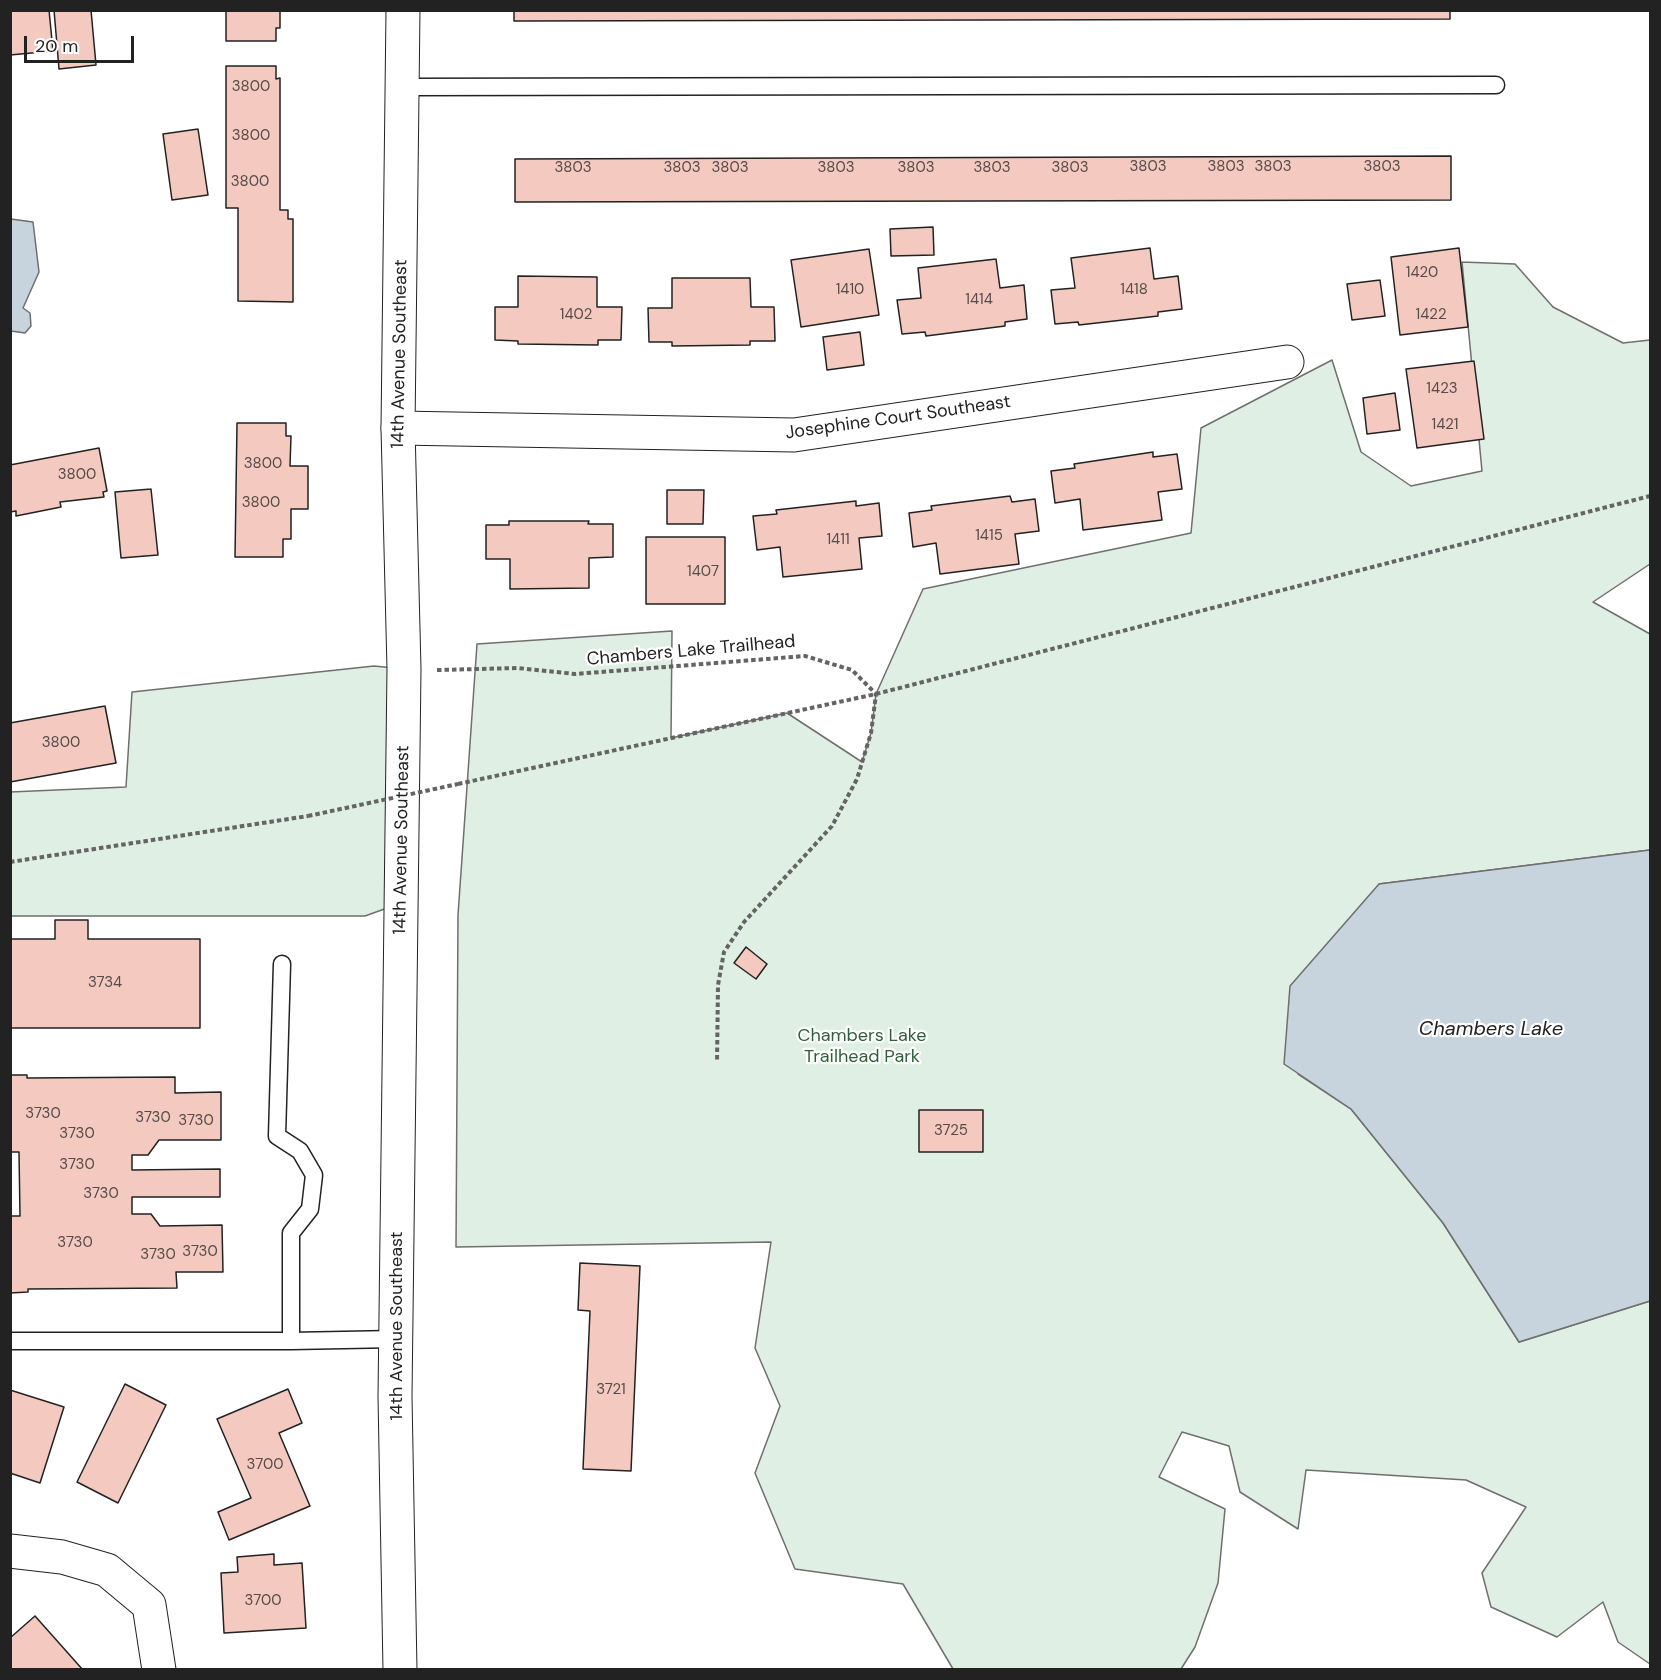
<!DOCTYPE html>
<style>
body{margin:0}
#map{position:relative;width:1661px;height:1680px;overflow:hidden;background:#fff;font-family:"DM Sans",sans-serif}
canvas{display:block}
.frame{position:absolute;inset:0;border:12px solid #222;pointer-events:none}
.scale{position:absolute;left:24px;top:36px;width:110px;height:27px;box-sizing:border-box;border:3px solid #222;border-top:0;padding-left:8px;font-size:18px;line-height:21px;white-space:nowrap;color:#222;-webkit-text-stroke:4px #fff;paint-order:stroke}
</style>
<div id="map">
<canvas width="1661" height="1680"></canvas>
<div class="frame"></div>
<div class="scale">20 m</div>
</div>
<script>
const ctx = document.querySelector('canvas').getContext('2d');
ctx.lineJoin = 'round';
function fillPath(path, color) {
  ctx.fillStyle = color;
  ctx.fill(path, 'evenodd');
}
function shape(rows) {
  const path = new Path2D();
  for (const r of rows) {
    path.moveTo(r[0], r[1]);
    for (let i = 2; i < r.length; i += 2) path.lineTo(r[i], r[i + 1]);
  }
  return path;
}
function trace(path, color, width, dash) {
  ctx.strokeStyle = color;
  ctx.lineWidth = width;
  ctx.lineCap = dash ? 'butt' : 'round';
  ctx.setLineDash(dash || []);
  ctx.stroke(path);
}
function label(font, color, halo, rows, align = 'center') {
  ctx.font = font + ' "DM Sans",sans-serif';
  ctx.lineWidth = 4.5;
  ctx.setLineDash([]);
  ctx.textBaseline = 'middle';
  ctx.strokeStyle = halo;
  ctx.fillStyle = color;
  for (const [text, x, y, turn = 0] of rows) {
    ctx.save();
    ctx.translate(x, y);
    ctx.rotate((+turn || 0) * Math.PI / 180);
    ctx.textAlign = isNaN(turn) ? turn : align;
    if (halo) ctx.strokeText(text, 0, 0);
    ctx.fillText(text, 0, 0);
    ctx.restore();
  }
}
const green = shape([
 [1462,262,1515,264,1553,307,1623,343,1650,340,1650,564,1593,602,1650,634,1650,850,1379,884,1298,1074,1351,1109,1443,1223,1519,1342,1650,1301,1650,1664,1618,1642,1603,1602,1557,1637,1491,1607,1482,1573,1526,1507,1466,1480,1306,1470,1298,1529,1240,1492,1229,1446,1182,1432,1159,1477,1225,1509,1218,1583,1195,1647,1181,1669,953,1669,903,1584,795,1569,755,1473,780,1406,755,1348,771,1242,456,1247,458,915,477,644,672,631,671,738,787,713,862,762,871,733,876,694,923,589,1191,533,1201,428,1332,360,1361,452,1411,486,1482,471,1462,262],
 [374,666,404,669,401,903,365,916,11,916,10,792,126,787,132,692,374,666]
]);
fillPath(green, '#e0efe3');
trace(green, '#6f6f6f', 1.5);
const water = shape([
 [11,219,33,222,39,272,23,308,30,313,31,326,25,333,11,331,11,219],
 [1650,850,1650,1301,1519,1342,1443,1223,1351,1109,1284,1064,1290,986,1379,884,1650,850]
]);
fillPath(water, '#c7d3dd');
trace(water, '#6f6f6f', 1.5);
const building = shape([
 [10,10,49,10,53,51,10,55,10,10],
 [54,10,91,10,96,65,59,69,54,10],
 [226,10,280,10,280,28,276,28,276,41,226,41,226,10],
 [514,10,1450,10,1450,19,514,21,514,10],
 [226,66,276,66,276,79,280,78,280,210,288,210,288,219,293,219,293,302,238,301,238,208,226,208,226,66],
 [198,129,208,195,172,200,163,134,198,129],
 [1451,156,1451,200,515,202,515,159,1451,156],
 [933,227,934,255,891,256,890,229,933,227],
 [1150,248,1154,279,1178,276,1182,309,1158,312,1158,316,1079,325,1078,322,1055,324,1051,290,1075,288,1071,258,1150,248],
 [1459,248,1468,327,1400,335,1391,257,1459,248],
 [869,249,879,315,801,327,791,260,869,249],
 [996,259,1000,288,1024,285,1027,319,1005,322,1005,326,926,336,925,332,902,334,897,300,921,298,918,268,996,259],
 [518,276,597,277,597,307,622,307,621,340,598,340,598,345,518,344,518,341,495,340,495,307,518,307,518,276],
 [672,278,750,278,751,307,774,307,775,341,750,341,750,345,672,346,672,342,649,342,648,308,672,308,672,278],
 [1380,280,1385,316,1352,320,1347,284,1380,280],
 [860,332,864,365,827,370,823,337,860,332],
 [1474,361,1484,439,1417,448,1406,369,1474,361],
 [1395,393,1400,430,1367,434,1363,398,1395,393],
 [237,423,286,423,286,436,291,436,290,466,308,466,308,509,291,509,291,539,283,539,283,557,235,557,237,423],
 [99,448,107,491,103,492,104,497,60,502,61,507,16,516,16,511,10,512,10,465,99,448],
 [1153,452,1153,457,1177,454,1182,489,1158,492,1162,520,1083,530,1080,499,1055,503,1051,471,1075,468,1074,464,1153,452],
 [151,489,158,555,121,558,115,492,151,489],
 [667,490,704,490,703,524,667,524,667,490],
 [1010,496,1012,502,1035,499,1039,531,1015,534,1019,564,940,574,936,543,913,547,909,513,932,510,931,506,1010,496],
 [856,501,856,506,879,503,882,536,859,538,862,569,783,577,780,547,757,550,753,516,777,514,776,510,856,501],
 [509,521,589,521,588,524,613,524,613,557,589,558,589,588,510,589,510,559,486,559,486,525,509,525,509,521],
 [646,537,725,537,725,604,646,604,646,537],
 [105,706,116,763,10,782,10,723,105,706],
 [55,920,88,920,88,939,200,939,200,1028,10,1028,10,939,55,939,55,920],
 [746,947,767,964,756,979,734,963,746,947],
 [10,1075,27,1075,27,1078,175,1077,175,1093,221,1092,221,1140,159,1140,148,1155,132,1155,132,1170,220,1169,220,1197,132,1197,132,1214,151,1214,160,1226,222,1225,223,1272,176,1272,177,1288,28,1289,28,1292,10,1293,10,1216,20,1216,19,1152,10,1152,10,1075],
 [919,1110,983,1110,983,1152,919,1152,919,1110],
 [580,1263,640,1266,631,1471,583,1469,590,1311,578,1310,580,1263],
 [125,1384,166,1405,118,1503,77,1482,125,1384],
 [288,1389,302,1423,279,1433,310,1506,229,1540,218,1512,251,1498,217,1419,288,1389],
 [10,1390,64,1407,40,1483,10,1473,10,1390],
 [274,1554,274,1565,302,1563,306,1628,224,1633,221,1573,238,1572,237,1557,274,1554],
 [35,1616,83,1670,10,1670,10,1638,35,1616]
]);
fillPath(building, '#f3c9c0');
trace(building, '#222', 1.5);
const service = shape([
 [403,87,1496,85],
 [282,964,277,1136,300,1151,314,1175,310,1209,291,1233,291,1341],
 [10,1341,291,1341,396,1339]
]);
const minor = shape([
 [398,428,794,435,1287,362],
 [10,1551,62,1557,107,1570,149,1605,159,1670]
]);
const tertiary = shape([
 [400,1670,395,1396,404,669,398,428,403,10]
]);
trace(service, '#222', 19);
trace(minor, '#222', 35);
trace(tertiary, '#222', 35);
trace(shape([
 [437,670,518,668,575,674,805,656,852,670,876,694,871,733,857,779,832,826,744,922,724,952,718,985,717,1062],
 [458,784,876,694,1650,496],
 [10,862,308,816]
]), '#646464', 4, [4.5, 3]);
trace(service, '#fff', 16);
trace(minor, '#fff', 33);
trace(tertiary, '#fff', 33);
trace(shape([
 [308,816,458,784]
]), '#646464', 4, [4.5, 3]);
label('15px', '#564c4a', null, [
 ["3800",251,87],
 ["3800",251,136],
 ["3803",1148,167],
 ["3803",1226,167],
 ["3803",1273,167],
 ["3803",1382,167],
 ["3803",573,168],
 ["3803",682,168],
 ["3803",730,168],
 ["3803",836,168],
 ["3803",916,168],
 ["3803",992,168],
 ["3803",1070,168],
 ["3800",250,182],
 ["1420",1422,273],
 ["1410",850,290],
 ["1418",1134,290],
 ["1414",979,300],
 ["1402",576,315],
 ["1422",1431,315],
 ["1423",1442,389],
 ["1421",1445,425],
 ["3800",263,464],
 ["3800",77,475],
 ["3800",261,503],
 ["1415",989,536],
 ["1411",838,540],
 ["1407",703,572],
 ["3800",61,743],
 ["3734",105,983],
 ["3730",43,1114],
 ["3730",153,1118],
 ["3730",196,1121],
 ["3725",951,1131],
 ["3730",77,1134],
 ["3730",77,1165],
 ["3730",101,1194],
 ["3730",75,1243],
 ["3730",200,1252],
 ["3730",158,1255],
 ["3721",611,1390],
 ["3700",265,1465],
 ["3700",263,1601]
]);
label('18px', '#222', '#fff', [
 ["14th Avenue Southeast",400,354,-89],
 ["Josephine Court Southeast",898,418,-8],
 ["Chambers Lake Trailhead",691,651,-5],
 ["14th Avenue Southeast",402,840,-89],
 ["14th Avenue Southeast",397,1326,-90]
]);
label('18px', '#2f5e38', '#fff', [
 ["Chambers Lake",862,1036],
 ["Trailhead Park",862,1057]
]);
label('italic 20px', '#222', '#fff', [
 ["Chambers Lake",1491,1030]
]);
</script>
